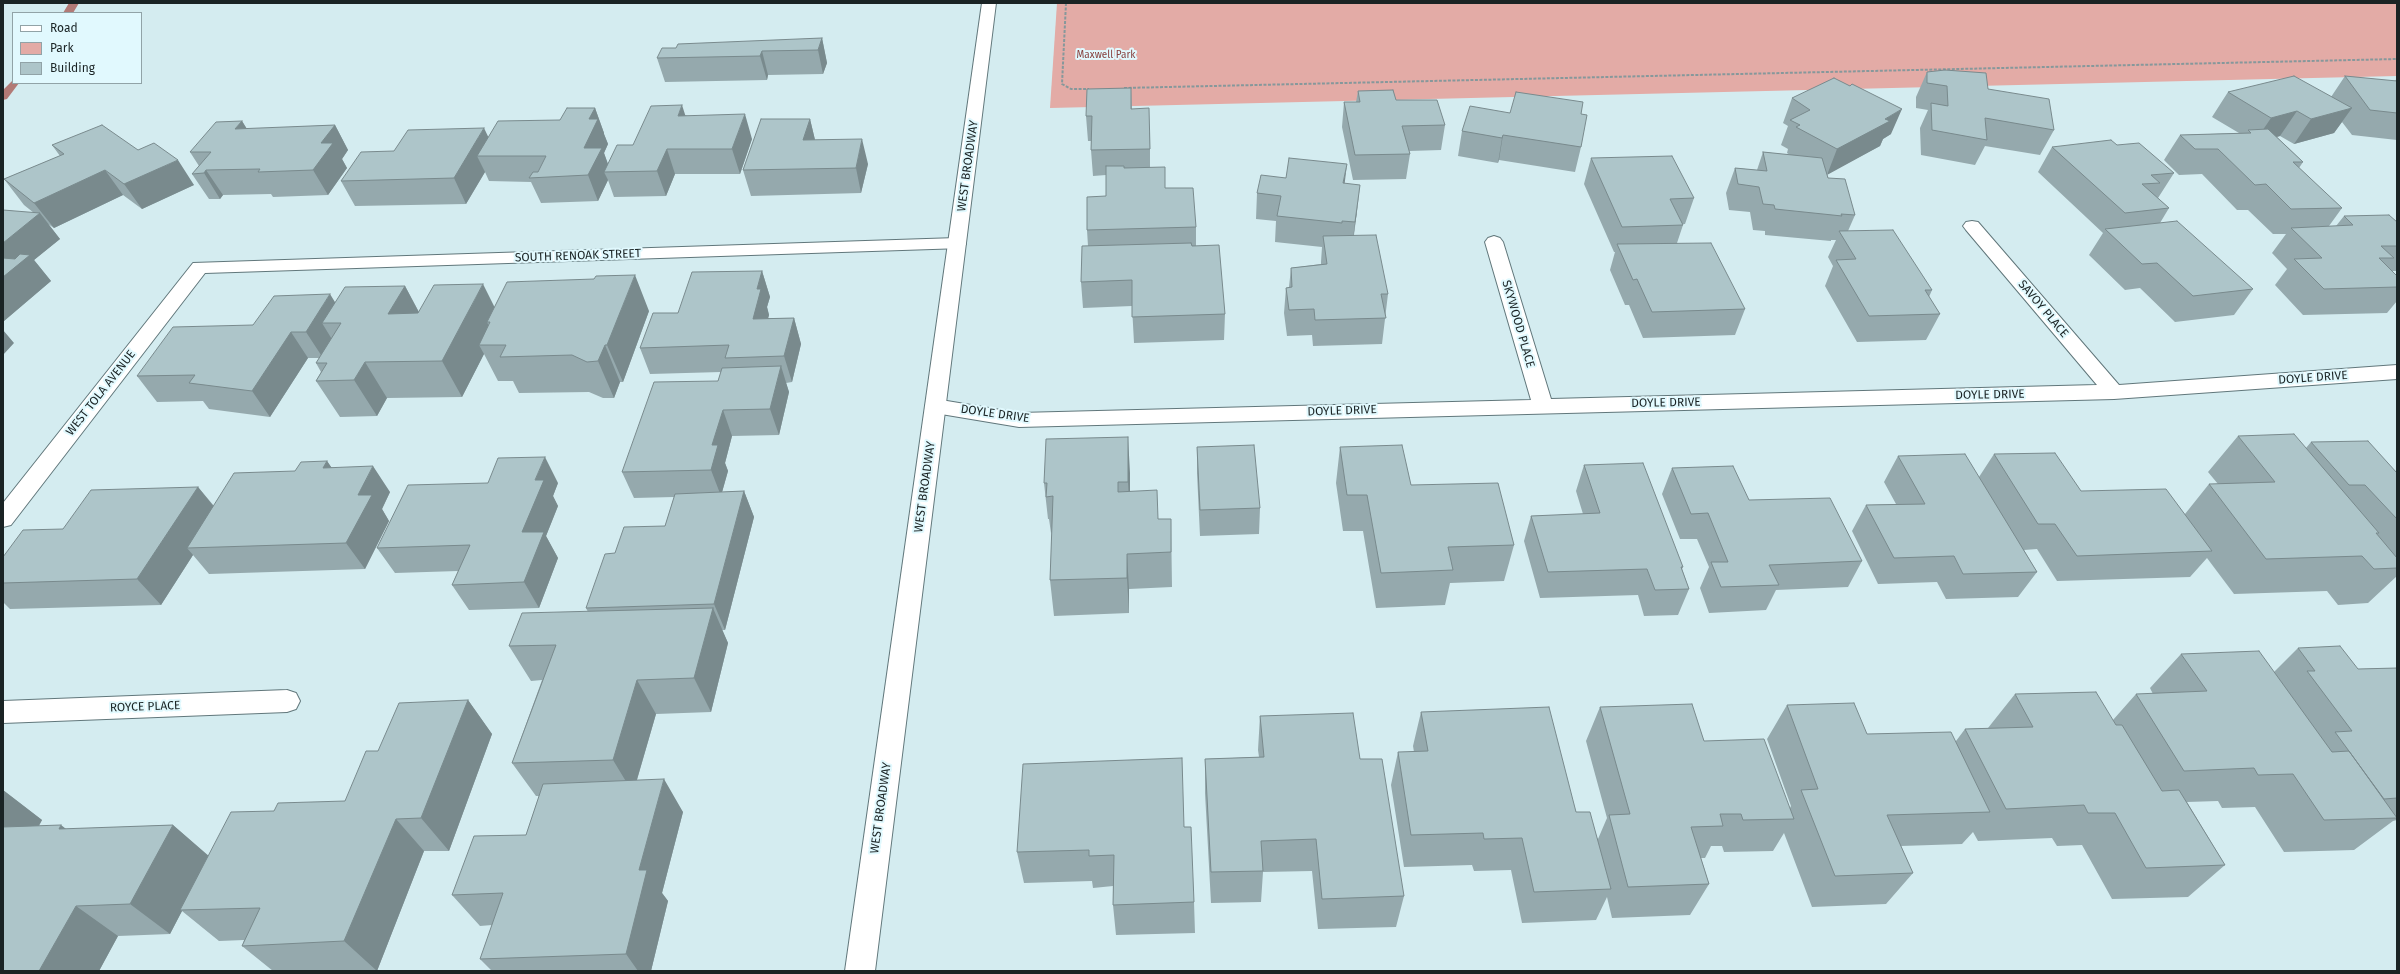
<!DOCTYPE html>
<style>
body{margin:0}
#map{position:relative;width:2400px;height:974px;overflow:hidden;background:#d4ecf0;font-family:"Fira Sans",sans-serif}
canvas{display:block}
.frame{position:absolute;inset:0;border:4px solid #1a2324;pointer-events:none}
.legend{position:absolute;left:12px;top:12px;width:130px;height:72px;box-sizing:border-box;background:#e1f9fe;border:1px solid #91a3a7;margin:0;padding:5px 7px;list-style:none;font-size:12px;color:#1a2324}
.legend li{display:flex;align-items:center;gap:8px;height:20px}
.legend b{width:20px;border:1px solid #91a3a7}
</style>
<div id="map">
<canvas width="2400" height="974"></canvas>
<div class="frame"></div>
<ul class="legend">
<li><b style="height:5px;background:#fff"></b>Road</li>
<li><b style="height:11px;background:#e3aba6"></b>Park</li>
<li><b style="height:11px;background:#adc5c9"></b>Building</li>
</ul>
</div>
<script>
const ctx = document.querySelector('canvas').getContext('2d');
ctx.lineJoin = 'round';
function fillPath(path, color) {
  ctx.fillStyle = color;
  ctx.fill(path, 'evenodd');
}
function shape(rows) {
  const path = new Path2D();
  for (const r of rows) {
    path.moveTo(r[0], r[1]);
    for (let i = 2; i < r.length; i += 2) path.lineTo(r[i], r[i + 1]);
  }
  return path;
}
function trace(path, color, width, dash) {
  ctx.strokeStyle = color;
  ctx.lineWidth = width;
  ctx.lineCap = dash ? 'butt' : 'round';
  ctx.setLineDash(dash || []);
  ctx.stroke(path);
}
function label(font, color, halo, rows, align = 'center') {
  ctx.font = font + ' "Fira Sans",sans-serif';
  ctx.lineWidth = 4;
  ctx.setLineDash([]);
  ctx.textBaseline = 'middle';
  ctx.strokeStyle = halo;
  ctx.fillStyle = color;
  for (const [text, x, y, turn = 0] of rows) {
    ctx.save();
    ctx.translate(x, y);
    ctx.rotate((+turn || 0) * Math.PI / 180);
    ctx.textAlign = isNaN(turn) ? turn : align;
    if (halo) ctx.strokeText(text, 0, 0);
    ctx.fillText(text, 0, 0);
    ctx.restore();
  }
}
fillPath(shape([
 [1057,3,2397,3,2397,76,1050,108]
]), '#e3aba6');
fillPath(shape([
 [69,3,79,3,73,13,63,13,69,3],
 [13,80,13,83,19,83,7,99,3,100,3,90,13,80]
]), '#b27a76');
const minor = shape([
 [1972,221,1978,222,2119,385,2397,365,2397,379,2114,399,1019,427,935,413,928,411,925,406,928,401,935,399,1019,413,1531,400,1485,242,1488,238,1494,236,1500,238,1503,242,1551,399,2097,385,1966,230,1963,226,1966,222,1972,221],
 [957,238,963,240,966,244,963,248,205,273,11,525,3,527,3,503,193,263,957,238],
 [287,690,296,693,300,701,296,709,287,712,3,723,3,701,287,690]
]);
const secondary = shape([
 [982,3,996,3,875,971,845,971,982,3]
]);
trace(minor, '#61777b', 2);
trace(secondary, '#61777b', 2);
trace(shape([
 [1066,3,1062,84,1071,89,1089,89],
 [1124,88,2397,59]
]), '#86989b', 2, [3, 1.5]);
fillPath(minor, '#fff');
fillPath(secondary, '#fff');
fillPath(shape([
 [822,38,827,63,823,74,768,75,767,80,665,82,657,58,676,48],
 [1927,72,1988,89,2054,130,2040,155,1985,146,1975,165,1921,155,1920,128,1928,110,1916,108,1916,97],
 [2345,76,2395,81,2397,78,2397,140,2352,135,2342,122,2334,133,2294,144,2280,136,2277,137,2303,162,2299,168,2342,208,2329,226,2336,226,2344,216,2397,222,2397,271,2392,271,2397,276,2397,301,2387,313,2303,315,2275,285,2287,269,2272,253,2286,234,2273,234,2248,210,2237,210,2202,174,2179,175,2164,160,2180,135,2239,133,2212,117,2228,92,2331,97],
 [1131,88,1132,109,1150,133,1150,167,1165,188,1196,227,1196,246,1225,314,1224,340,1134,343,1132,306,1083,308,1081,282,1088,246,1087,230,1106,196,1106,175,1093,176,1091,150,1091,141,1088,141,1086,116],
 [1358,91,1396,100,1445,125,1441,150,1409,151,1410,154,1406,179,1353,180,1342,127,1344,102,1356,102],
 [1792,98,1891,134,1883,139,1880,146,1827,174,1828,178,1855,215,1848,231,1932,290,1929,297,1940,314,1926,340,1857,342,1825,286,1833,266,1828,257,1836,240,1831,240,1831,241,1765,235,1765,231,1753,230,1750,212,1729,210,1726,193,1735,168,1757,170,1763,152,1790,155,1787,153,1788,149,1781,145,1788,126,1783,123],
 [595,108,604,133,604,134,608,144,604,153,608,165,633,145,685,115,752,139,740,174,675,174,666,196,614,197,608,180,598,201,541,203,531,182,489,181,485,172,466,204,355,206,341,181,394,151,488,137,560,120],
 [1510,113,1581,114,1581,147,1575,172,1499,160,1498,163,1458,156,1462,131],
 [810,119,815,140,868,164,861,193,751,196,743,170],
 [242,121,247,129,335,125,348,150,342,159,347,168,328,195,273,197,271,194,223,195,220,199,209,199,192,174,199,166,190,152],
 [52,145,138,150,194,185,142,209,123,195,54,228,48,224,60,239,34,260,51,281,4,321,3,321,3,210,34,213,24,205,4,179,60,156],
 [2117,145,2174,173,2158,198,2169,208,2160,223,2253,289,2234,315,2175,322,2140,288,2125,290,2089,255,2103,233,2038,172,2052,147],
 [1591,158,1694,198,1685,224,1682,224,1683,225,1677,243,1745,309,1735,335,1643,338,1629,305,1625,305,1610,270,1615,252,1614,252,1584,184],
 [1345,184,1357,211,1354,235,1388,294,1382,344,1313,346,1312,335,1287,336,1284,313,1286,288,1289,287,1291,268,1321,264,1321,262,1322,247,1275,242,1276,221,1256,219,1257,193],
 [762,271,770,297,767,307,769,315,768,318,794,318,801,344,792,382,786,383,789,392,779,435,732,436,725,463,728,471,722,492,744,491,754,517,725,630,722,630,728,643,711,712,656,714,637,780,683,812,662,893,668,901,651,971,492,971,480,959,492,925,480,926,452,895,526,835,539,796,536,796,512,763,542,680,531,681,509,646,588,612,586,608,615,553,665,526,674,497,634,498,622,472,718,381,721,372,650,374,640,348,678,313],
 [405,286,419,312,494,307,649,311,623,382,620,382,614,398,603,398,589,392,519,393,513,381,498,381,484,354,462,397,387,398,377,416,340,417,316,381,321,372,316,363,319,358,308,358,270,417,209,409,203,401,157,402,137,376,253,325,335,303],
 [2238,436,2306,448,2311,442,2397,473,2397,576,2368,603,2338,605,2327,591,2234,594,2207,558,2190,577,2057,581,2037,549,2024,550,2037,572,2018,597,1946,599,1937,582,1878,584,1852,531,1866,505,1896,504,1884,482,1898,456,1979,477,1994,454,2081,491,2185,514,2209,484,2218,484,2208,472],
 [1197,447,1260,508,1259,534,1200,536,1197,473],
 [1340,447,1411,485,1514,545,1504,581,1450,583,1445,605,1376,608,1363,531,1343,531,1336,483],
 [327,461,331,467,390,492,382,509,389,521,365,569,209,574,193,555,161,605,10,609,3,602,3,557,63,529,198,487,214,506,295,471],
 [1584,465,1683,567,1682,569,1689,589,1678,615,1644,616,1638,595,1540,598,1524,541,1531,516,1583,514,1576,491],
 [1672,468,1749,500,1862,561,1848,587,1776,590,1766,610,1709,613,1700,588,1709,567,1697,539,1680,539,1662,494],
 [1130,473,1130,491,1158,519,1171,519,1172,587,1129,589,1129,613,1054,616,1050,580,1052,532,1051,533,1049,519,1048,519,1044,483],
 [558,483,553,496,558,506,546,536,558,558,539,608,469,610,452,585,458,571,395,573,377,548],
 [2298,648,2358,669,2397,668,2397,820,2393,821,2354,850,2284,852,2255,807,2222,808,2218,801,2187,802,2225,865,2188,897,2112,899,2082,845,2057,846,2052,838,1978,841,1973,832,1962,844,1901,846,1913,873,1886,904,1812,907,1784,833,1773,851,1724,852,1722,846,1711,846,1705,858,1701,858,1709,884,1690,915,1612,918,1607,897,1596,920,1522,923,1511,870,1474,871,1472,865,1404,867,1391,785,1398,752,1414,752,1413,746,1421,712,1576,812,1598,839,1607,818,1586,741,1600,707,1704,741,1790,808,1791,806,1767,739,1787,705,1867,734,1956,741,1965,729,1988,728,2015,694,2113,720,2136,694,2153,694,2150,688,2181,654,2274,672],
 [468,700,492,734,449,851,424,851,377,971,273,971,242,946,244,940,219,941,182,911,170,934,118,936,99,971,3,971,3,790,42,820,39,826,66,829,173,825,208,856,274,811,345,801,378,751],
 [1260,716,1360,759,1404,896,1396,927,1318,929,1312,871,1263,872,1261,902,1211,903,1205,793,1205,759,1259,757,1258,750],
 [1184,827,1194,902,1195,933,1116,935,1113,905,1113,886,1093,888,1092,881,1024,883,1017,852]
]), '#95a9ad');
fillPath(shape([
 [822,38,827,63,823,74,818,50],
 [762,51,768,75,767,80,760,56],
 [682,105,690,130,678,116],
 [595,108,604,133,604,134,608,144,604,153,611,172,604,172,608,180,598,201,588,175,584,148,589,119],
 [2352,108,2334,133,2294,144,2311,119],
 [1902,109,1891,134,1883,139,1880,146,1827,175,1837,149,1885,119],
 [2297,111,2280,136,2254,143,2271,118],
 [745,114,752,139,740,174,732,149],
 [810,119,816,144,803,140],
 [242,121,257,146,235,129],
 [335,125,348,150,342,159,347,168,328,195,313,170,321,143],
 [484,128,496,153,477,156,485,172,466,204,454,178],
 [1503,135,1499,160,1498,163,1502,138],
 [862,139,868,164,861,193,856,168],
 [667,149,675,174,666,196,657,171],
 [178,160,194,185,142,209,124,184],
 [1347,164,1344,189,1343,183],
 [105,170,123,195,54,228,34,203],
 [206,170,223,195,220,199,204,173],
 [1360,185,1357,211,1352,247,1355,222],
 [40,213,60,239,34,260,51,281,4,321,3,320,3,243],
 [762,271,770,297,767,307,769,315,761,345,753,319,757,289],
 [635,275,649,311,623,382,607,345],
 [483,284,501,320,487,322,493,335,479,345,484,354,462,397,442,361],
 [405,286,424,322,388,314],
 [330,294,346,320,322,323,333,341,323,358,306,332],
 [794,318,801,344,792,382,784,356],
 [3,330,14,343,3,355],
 [291,332,308,358,270,417,252,391],
 [605,345,620,382,614,398,598,361],
 [365,362,387,398,377,416,354,380],
 [781,366,789,392,779,435,770,409],
 [723,410,732,436,725,463,728,471,721,496,711,470,712,445],
 [1128,437,1130,473,1130,518,1128,482],
 [545,457,558,483,553,496,558,506,546,536,558,558,539,608,524,582,522,532,535,480],
 [327,461,345,487,323,468],
 [373,466,390,492,382,509,389,521,365,569,346,543,358,495],
 [198,487,219,513,187,548,193,555,161,605,137,579],
 [744,491,754,517,725,630,714,604],
 [1127,554,1129,589,1129,613,1127,578],
 [713,608,728,643,711,712,694,678],
 [637,680,656,714,633,793,613,760],
 [468,700,492,734,449,851,421,818],
 [664,779,683,812,662,893,668,901,651,971,638,971,626,954,639,870],
 [3,790,42,820,3,886],
 [396,819,424,851,377,971,344,941],
 [61,825,102,857,59,829],
 [173,825,210,857,180,910,182,911,170,934,130,904],
 [76,906,118,936,99,971,39,971]
]), '#798a8d');
const building = shape([
 [822,38,818,50,762,51,760,56,657,58,662,48,676,48,678,44,822,38],
 [1945,70,1986,73,1988,89,2049,99,2054,130,1985,118,1987,140,1932,130,1931,103,1948,106,1947,86,1927,83,1927,72,1945,70],
 [2294,76,2352,108,2311,119,2297,111,2271,118,2228,92,2294,76],
 [2345,76,2397,81,2397,113,2370,110,2345,76],
 [1834,78,1850,86,1852,84,1902,109,1885,119,1890,121,1837,149,1796,127,1800,125,1790,120,1810,110,1792,98,1834,78],
 [1131,88,1131,109,1149,108,1150,149,1091,150,1092,116,1086,116,1087,89,1131,88],
 [1393,90,1396,100,1437,100,1445,125,1402,126,1410,154,1355,155,1344,102,1360,102,1358,91,1393,90],
 [1516,92,1583,102,1581,114,1587,115,1581,147,1503,135,1502,138,1462,131,1470,106,1510,113,1516,92],
 [682,105,678,116,745,114,732,149,667,149,657,171,604,172,617,145,633,145,651,106,682,105],
 [567,108,595,108,589,119,598,119,584,148,602,148,588,175,529,178,533,172,538,172,546,156,477,156,498,121,560,120,567,108],
 [761,119,810,119,803,140,862,139,856,168,743,170,761,119],
 [242,121,235,129,335,125,321,143,333,143,313,170,258,172,260,169,206,170,204,173,192,174,211,152,190,152,216,122,242,121],
 [102,125,138,150,154,143,178,160,124,184,105,170,34,203,4,179,64,154,52,145,102,125],
 [484,128,454,178,341,181,361,152,394,151,408,130,484,128],
 [2268,129,2303,162,2293,162,2342,208,2291,209,2266,184,2255,185,2218,149,2195,149,2180,135,2251,133,2248,130,2268,129],
 [2111,140,2117,145,2139,143,2174,173,2151,175,2160,183,2142,184,2169,208,2125,213,2052,147,2111,140],
 [1763,152,1822,158,1828,178,1845,179,1855,215,1841,214,1842,216,1775,209,1774,205,1763,204,1759,187,1738,184,1735,168,1767,171,1763,152],
 [1672,156,1694,198,1670,199,1683,225,1622,227,1591,158,1672,156],
 [1289,158,1347,164,1343,183,1360,185,1355,222,1342,221,1342,223,1277,216,1281,196,1257,193,1261,175,1286,178,1289,158],
 [1106,166,1124,166,1124,168,1165,167,1165,188,1193,188,1196,227,1087,230,1087,197,1106,196,1106,166],
 [3,210,40,213,3,243,3,210],
 [2389,215,2397,222,2397,246,2381,246,2394,258,2379,258,2397,276,2397,287,2324,289,2294,259,2322,258,2291,228,2353,225,2344,216,2389,215],
 [2177,221,2253,289,2193,296,2157,263,2142,264,2105,229,2177,221],
 [1893,230,1932,290,1925,290,1940,314,1869,316,1836,260,1856,259,1839,231,1893,230],
 [1376,235,1388,294,1381,294,1386,318,1315,320,1314,309,1289,310,1286,288,1292,287,1291,268,1327,264,1323,236,1376,235],
 [1191,243,1192,246,1219,245,1225,314,1132,317,1132,280,1081,282,1082,246,1191,243],
 [1711,243,1745,309,1652,312,1637,279,1633,280,1617,244,1711,243],
 [20,254,30,255,3,277,3,258,15,259,20,254],
 [762,271,757,289,761,289,753,319,794,318,784,356,725,358,729,345,640,348,653,313,678,313,692,272,762,271],
 [635,275,607,345,605,345,598,361,587,362,572,355,500,357,506,345,479,345,490,322,487,322,507,282,594,279,596,276,635,275],
 [483,284,442,361,365,362,354,380,316,381,327,363,316,363,341,323,322,323,345,287,405,286,388,314,418,313,434,285,483,284],
 [330,294,306,332,291,332,252,391,189,383,195,375,137,376,173,327,253,325,274,296,330,294],
 [781,366,770,409,723,410,712,445,718,445,711,470,622,472,654,382,718,381,722,368,781,366],
 [2294,434,2379,533,2376,533,2397,558,2397,568,2374,569,2362,556,2266,559,2209,484,2275,482,2238,436,2294,434],
 [1128,437,1128,482,1118,482,1118,492,1157,490,1158,519,1171,519,1171,552,1127,554,1127,578,1050,580,1053,496,1046,497,1047,483,1044,483,1046,439,1128,437],
 [2368,441,2397,473,2397,519,2365,485,2349,485,2311,442,2368,441],
 [1254,445,1260,508,1200,510,1197,447,1254,445],
 [1402,445,1411,485,1498,483,1514,545,1448,547,1453,570,1381,573,1367,495,1347,495,1340,447,1402,445],
 [2055,453,2081,491,2166,489,2212,551,2077,556,2055,524,2038,524,1994,454,2055,453],
 [1965,454,2037,572,1963,574,1954,556,1894,558,1866,505,1925,504,1898,456,1965,454],
 [545,457,535,480,544,480,522,532,544,532,524,582,452,585,470,545,377,548,408,485,488,483,498,458,545,457],
 [327,461,323,468,373,466,358,495,372,495,346,543,187,548,234,473,295,471,301,462,327,461],
 [1643,463,1683,567,1681,567,1689,589,1655,590,1647,569,1548,572,1531,516,1600,513,1584,465,1643,463],
 [1733,466,1749,500,1830,498,1862,561,1769,565,1779,585,1721,587,1711,562,1728,562,1708,513,1691,514,1672,468,1733,466],
 [198,487,137,579,3,583,3,557,23,530,63,529,91,490,198,487],
 [744,491,714,604,586,608,605,554,615,553,624,527,665,526,675,494,744,491],
 [713,608,694,678,637,680,613,760,512,763,556,645,509,646,522,613,713,608],
 [2340,646,2358,669,2397,668,2397,798,2384,799,2335,732,2352,731,2307,671,2315,671,2298,648,2340,646],
 [2259,651,2332,752,2349,751,2397,818,2324,820,2293,774,2258,775,2254,768,2184,771,2136,694,2207,691,2181,654,2259,651],
 [2096,692,2116,725,2122,725,2162,791,2179,790,2225,865,2146,868,2115,813,2088,813,2084,805,2006,809,1965,729,2033,727,2015,694,2096,692],
 [468,700,421,818,396,819,344,941,242,946,260,908,180,910,231,812,274,811,278,803,345,801,366,751,378,751,399,703,468,700],
 [1854,703,1867,734,1951,732,1990,812,1887,815,1913,873,1835,876,1801,790,1818,789,1787,705,1854,703],
 [1692,704,1704,741,1764,739,1794,819,1743,820,1741,814,1720,814,1723,826,1691,827,1709,884,1628,887,1609,815,1630,814,1600,707,1692,704],
 [1549,707,1576,812,1590,812,1611,889,1534,892,1522,838,1484,839,1483,833,1411,835,1398,752,1428,751,1421,712,1549,707],
 [1353,713,1360,759,1382,759,1404,896,1322,899,1316,839,1261,841,1263,871,1211,872,1205,759,1264,757,1260,716,1353,713],
 [1182,758,1184,827,1191,827,1194,902,1113,905,1114,855,1089,856,1089,850,1017,852,1023,764,1182,758],
 [664,779,639,870,647,870,626,954,480,959,503,893,452,895,474,836,526,835,543,784,664,779],
 [61,825,59,829,173,825,130,904,76,906,39,971,3,971,3,827,61,825]
]);
fillPath(building, '#adc5c9');
trace(building, '#798a8d', 1);
label('10px', '#873e3b', '#e1f9fe', [
 ["Maxwell Park",1106,55]
]);
label('12px', '#1a2324', '#e1f9fe', [
 ["WEST BROADWAY",968,166,-82],
 ["SOUTH RENOAK STREET",578,256,-2],
 ["SAVOY PLACE",2043,309,50],
 ["SKYWOOD PLACE",1518,324,74],
 ["DOYLE DRIVE",2313,378,-4],
 ["WEST TOLA AVENUE",101,393,-52],
 ["DOYLE DRIVE",1990,395,-1],
 ["DOYLE DRIVE",1666,403,-1],
 ["DOYLE DRIVE",1342,411,-2],
 ["DOYLE DRIVE",995,414,8],
 ["WEST BROADWAY",925,487,-82],
 ["ROYCE PLACE",145,707,-2],
 ["WEST BROADWAY",881,808,-82]
]);
</script>
